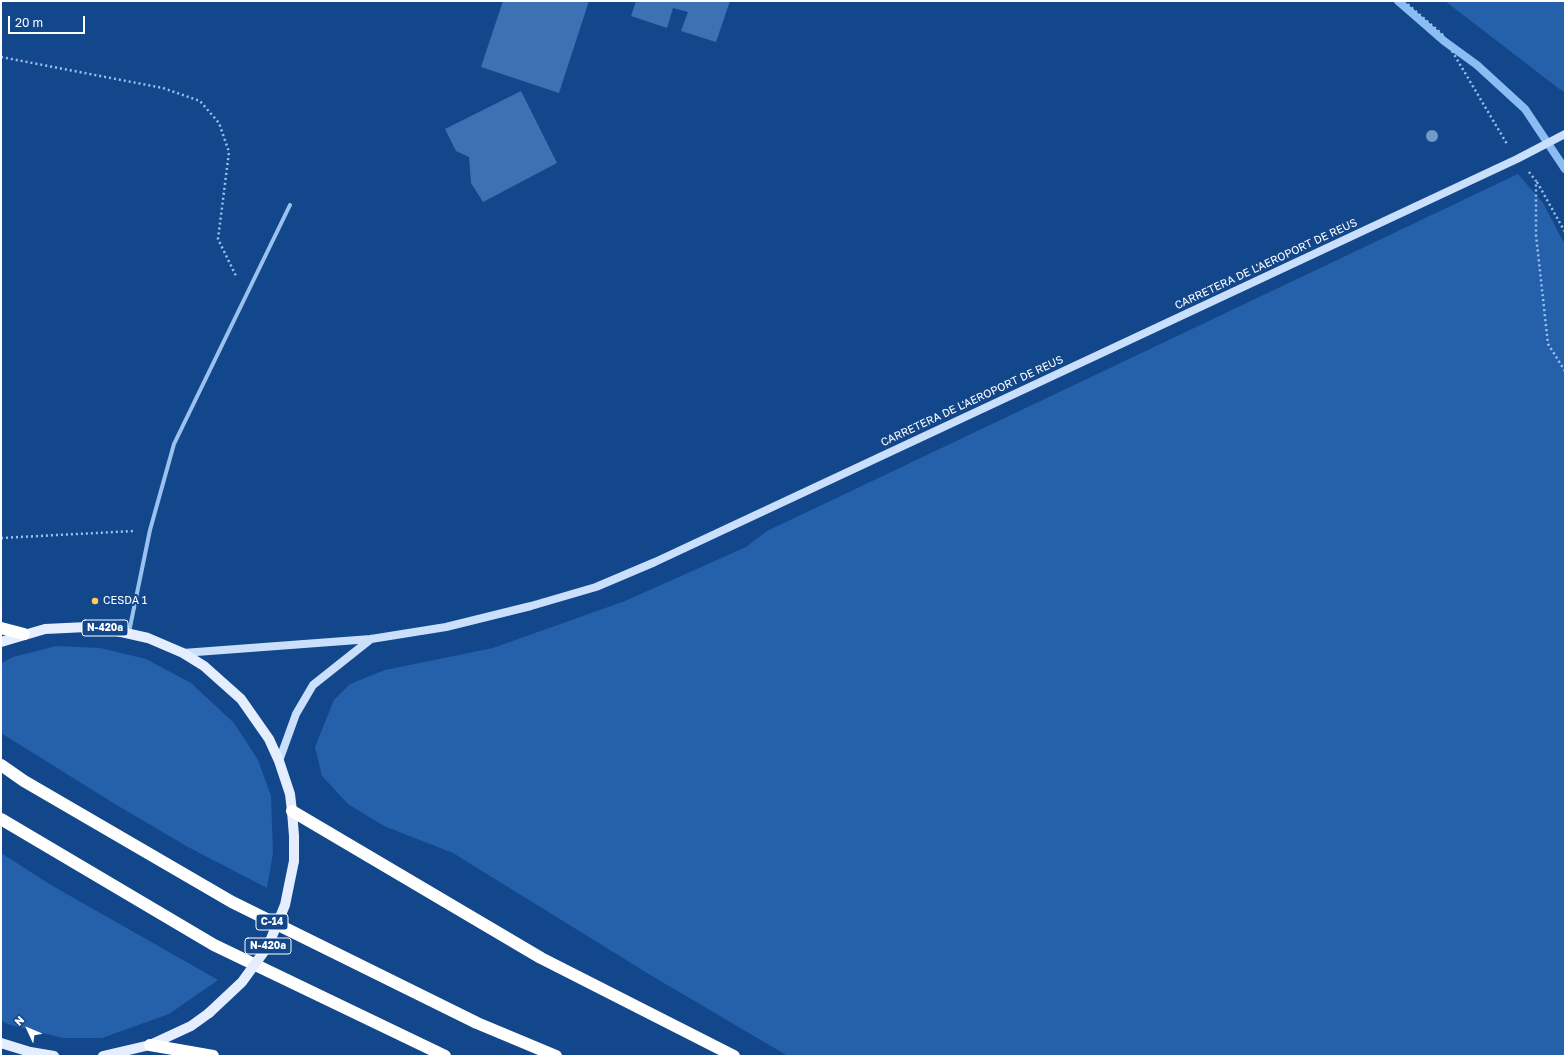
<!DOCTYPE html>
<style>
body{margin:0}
#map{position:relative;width:1566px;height:1057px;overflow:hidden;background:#13478b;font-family:"Golos Text",sans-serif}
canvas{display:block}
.frame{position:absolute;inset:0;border:2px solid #fff;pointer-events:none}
.north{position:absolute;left:8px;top:1009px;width:40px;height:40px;-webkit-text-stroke:3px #13478b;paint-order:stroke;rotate:314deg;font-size:11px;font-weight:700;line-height:16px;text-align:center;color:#fff}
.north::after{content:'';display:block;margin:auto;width:14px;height:18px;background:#fff;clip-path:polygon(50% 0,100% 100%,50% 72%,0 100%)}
.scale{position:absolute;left:8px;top:16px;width:77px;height:18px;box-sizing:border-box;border:2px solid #fff;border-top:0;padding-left:5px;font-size:12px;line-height:14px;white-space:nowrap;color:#fff;-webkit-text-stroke:3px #13478b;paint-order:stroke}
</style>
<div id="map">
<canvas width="1566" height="1057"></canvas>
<div class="frame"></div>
<div class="north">N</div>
<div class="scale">20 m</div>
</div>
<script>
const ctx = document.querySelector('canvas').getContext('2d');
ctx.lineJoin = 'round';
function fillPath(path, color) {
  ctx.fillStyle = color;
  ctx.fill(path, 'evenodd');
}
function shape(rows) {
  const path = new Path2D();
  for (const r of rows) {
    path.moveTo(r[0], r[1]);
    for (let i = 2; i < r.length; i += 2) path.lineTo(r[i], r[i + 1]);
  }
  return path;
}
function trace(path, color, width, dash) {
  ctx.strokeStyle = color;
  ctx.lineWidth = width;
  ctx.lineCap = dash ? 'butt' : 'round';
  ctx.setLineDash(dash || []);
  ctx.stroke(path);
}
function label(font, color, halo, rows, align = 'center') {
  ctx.font = font + ' "Golos Text",sans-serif';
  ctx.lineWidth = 4;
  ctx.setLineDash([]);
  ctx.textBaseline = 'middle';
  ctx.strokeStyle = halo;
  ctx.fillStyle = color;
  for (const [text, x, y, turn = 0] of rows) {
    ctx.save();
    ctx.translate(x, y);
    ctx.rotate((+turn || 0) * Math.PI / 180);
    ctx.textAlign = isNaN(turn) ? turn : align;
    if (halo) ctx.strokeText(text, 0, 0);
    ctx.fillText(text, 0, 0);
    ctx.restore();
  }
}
fillPath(shape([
 [1445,1,1565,1,1565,92,1562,91],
 [1518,174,1543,203,1565,245,1565,1056,788,1056,652,976,453,853,384,826,348,804,322,776,315,747,334,700,350,684,385,670,493,648,625,601,746,547,767,531],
 [56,646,100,648,146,659,191,683,234,723,258,760,271,796,273,853,267,888,188,847,115,804,1,733,1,663,13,657],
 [1,853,51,885,218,980,169,1014,102,1038,63,1038,11,1025,1,1021]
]), '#2561aa');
trace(shape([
 [1398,1,1444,41,1477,65,1525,109,1565,169]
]), '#8cbcf4', 8);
fillPath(shape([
 [503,1,589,1,559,93,481,67],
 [636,1,730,1,716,42,681,31,688,12,673,8,667,28,631,16],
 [521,91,557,163,483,202,471,183,469,157,456,151,445,129]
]), '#3c71b4');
trace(shape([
 [1404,1,1442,34,1507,144],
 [1,57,163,88,200,101,219,123,229,152,218,239,237,278],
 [1529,172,1536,181,1536,235,1548,344,1565,371],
 [1537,182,1565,232],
 [1,538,134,531]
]), '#9bc1f0', 2.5, [2, 3]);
trace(shape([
 [129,632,150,530,174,444,290,205]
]), '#9bc1f0', 4);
trace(shape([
 [183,653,371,639,446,627,531,606,596,587,655,562,1517,159,1565,134],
 [279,761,296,714,313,685,371,639]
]), '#c9dffb', 8);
trace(shape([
 [1,642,45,629,87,627,108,629,148,638,183,653,204,666,241,699,269,739,279,761,290,794,292,811,294,836,294,861],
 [1,1043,30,1052,54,1056],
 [103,1056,150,1045,191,1026,209,1013]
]), '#e4eeff', 10);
trace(shape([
 [1,628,24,634],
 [1,765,24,781,232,902,477,1023,556,1056],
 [292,811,541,958,734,1056],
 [1,819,214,945,445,1056],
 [150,1045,213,1056]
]), '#fff', 12);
trace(shape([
 [209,1013,242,982,268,946,285,905,294,861]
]), '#e4eeff', 10);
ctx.fillStyle = '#7399c9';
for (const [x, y] of [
 [1432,136]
]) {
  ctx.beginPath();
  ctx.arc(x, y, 6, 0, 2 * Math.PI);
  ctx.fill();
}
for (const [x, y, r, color] of [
 [95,601,4,"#ffcf5a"]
]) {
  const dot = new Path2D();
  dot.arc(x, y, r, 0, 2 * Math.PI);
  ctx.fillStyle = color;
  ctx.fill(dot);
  trace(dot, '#13478b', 1.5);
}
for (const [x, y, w] of [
 [105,628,46],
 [272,922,32],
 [268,946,46]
]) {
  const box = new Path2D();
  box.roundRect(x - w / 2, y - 8, w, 16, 3);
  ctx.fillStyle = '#13478b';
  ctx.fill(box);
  trace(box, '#fff', 1);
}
label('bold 10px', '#fff', null, [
 ["N-420a",105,628],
 ["C-14",272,922],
 ["N-420a",268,946]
]);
label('11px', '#fff', '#13478b', [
 ["CARRETERA DE L'AEROPORT DE REUS",1266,264,-25],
 ["CARRETERA DE L'AEROPORT DE REUS",972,401,-25]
]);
label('11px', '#fff', '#13478b', [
 ["CESDA 1",103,601]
], 'left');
</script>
